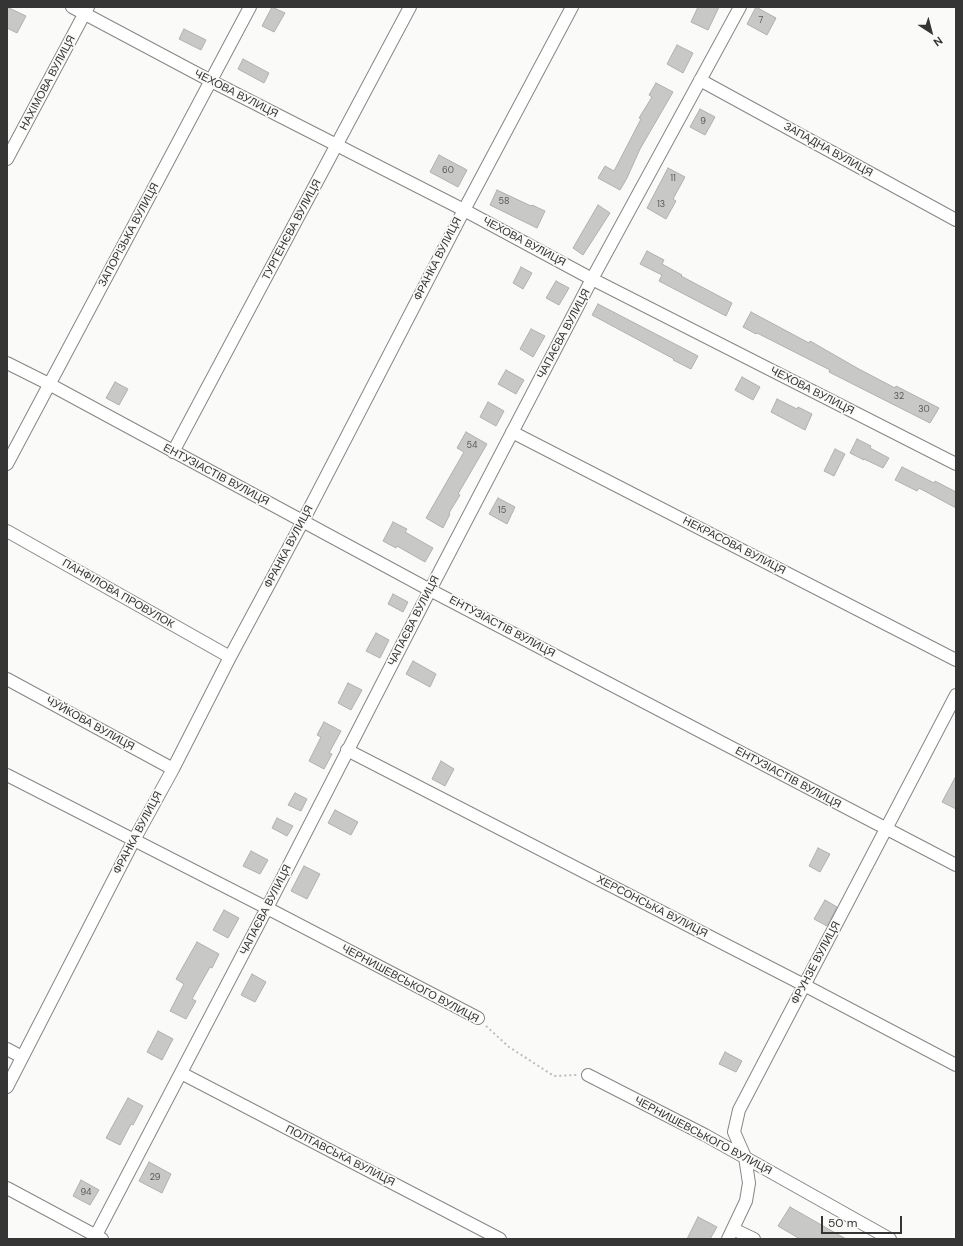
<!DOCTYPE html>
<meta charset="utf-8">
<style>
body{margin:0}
#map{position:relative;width:963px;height:1246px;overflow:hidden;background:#fafbf8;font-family:"DM Sans",sans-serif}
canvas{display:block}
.frame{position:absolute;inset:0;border:8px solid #343534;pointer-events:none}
.north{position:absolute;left:911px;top:12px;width:40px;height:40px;-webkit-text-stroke:3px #fafbf8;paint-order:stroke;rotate:144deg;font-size:11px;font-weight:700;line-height:16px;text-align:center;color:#343534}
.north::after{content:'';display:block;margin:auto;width:14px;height:18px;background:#343534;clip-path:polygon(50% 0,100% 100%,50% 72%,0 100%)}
.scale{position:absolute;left:821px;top:1216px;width:81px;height:18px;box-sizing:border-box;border:2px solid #343534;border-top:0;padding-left:5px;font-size:12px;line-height:14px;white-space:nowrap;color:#343534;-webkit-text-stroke:3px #fafbf8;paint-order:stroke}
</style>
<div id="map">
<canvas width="963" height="1246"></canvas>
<div class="frame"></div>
<div class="north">N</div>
<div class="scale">50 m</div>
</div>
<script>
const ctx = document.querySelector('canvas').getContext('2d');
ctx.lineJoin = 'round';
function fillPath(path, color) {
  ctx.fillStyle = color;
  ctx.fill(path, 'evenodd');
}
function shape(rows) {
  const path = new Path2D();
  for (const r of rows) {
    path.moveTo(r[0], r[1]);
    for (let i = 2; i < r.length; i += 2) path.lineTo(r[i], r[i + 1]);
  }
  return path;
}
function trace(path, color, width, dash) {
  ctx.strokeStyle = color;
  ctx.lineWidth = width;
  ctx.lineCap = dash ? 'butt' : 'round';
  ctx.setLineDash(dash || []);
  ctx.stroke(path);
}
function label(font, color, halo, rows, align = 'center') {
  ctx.font = font + ' "DM Sans",sans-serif';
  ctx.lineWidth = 3.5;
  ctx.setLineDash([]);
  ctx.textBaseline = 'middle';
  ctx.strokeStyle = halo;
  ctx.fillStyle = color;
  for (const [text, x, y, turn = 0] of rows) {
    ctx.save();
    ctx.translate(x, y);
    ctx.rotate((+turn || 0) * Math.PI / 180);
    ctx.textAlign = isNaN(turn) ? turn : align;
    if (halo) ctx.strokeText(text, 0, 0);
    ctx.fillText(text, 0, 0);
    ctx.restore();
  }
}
const building = shape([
 [7,7,26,16,17,33,7,28,7,7],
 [272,7,285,13,274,32,262,26,272,7],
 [698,7,719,7,708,30,691,22,698,7],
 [756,7,776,18,767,35,747,24,756,7],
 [184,29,206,40,201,50,179,39,184,29],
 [677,45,693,53,683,73,667,64,677,45],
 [243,59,269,73,264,83,238,69,243,59],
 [656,83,673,92,640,149,627,178,620,190,598,178,605,166,614,171,641,119,639,118,652,97,649,95,656,83],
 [700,109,715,117,705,135,690,127,700,109],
 [439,155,467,170,458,187,430,172,439,155],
 [668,168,685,177,673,199,676,201,666,219,647,208,668,168],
 [497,190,531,206,532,205,545,211,537,228,490,205,497,190],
 [598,205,610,213,583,255,573,248,598,205],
 [647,251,664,260,662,264,682,275,681,276,732,303,726,316,659,281,662,275,640,264,647,251],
 [521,267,532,273,523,289,513,283,521,267],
 [556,281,569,288,559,305,546,298,556,281],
 [598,304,698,356,691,369,673,360,674,359,592,315,598,304],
 [751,312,809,343,810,341,824,349,857,368,895,388,896,386,939,408,930,423,829,372,830,370,757,333,756,334,743,327,751,312],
 [531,329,545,336,533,357,520,349,531,329],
 [506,370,524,380,516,394,498,384,506,370],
 [742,377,760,387,753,400,735,390,742,377],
 [115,382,128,389,119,405,106,398,115,382],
 [777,399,797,409,798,407,812,414,805,430,771,412,777,399],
 [488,402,504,411,496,426,480,417,488,402],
 [466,432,487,444,458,494,460,495,449,513,450,514,443,528,426,518,464,452,457,448,466,432],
 [857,439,871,446,870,448,889,458,883,468,864,459,864,460,850,453,857,439],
 [835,449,845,454,834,476,824,471,835,449],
 [902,467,934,483,935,481,956,492,956,508,919,488,917,491,895,480,902,467],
 [498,498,515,507,507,524,489,514,498,498],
 [393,522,407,529,405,532,433,548,425,562,397,546,396,548,383,541,393,522],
 [393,594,408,602,403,612,388,604,393,594],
 [376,633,389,640,380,658,366,651,376,633],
 [413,661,436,674,430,687,406,674,413,661],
 [348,683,362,690,351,710,338,703,348,683],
 [324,722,341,731,329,753,332,754,324,769,309,761,321,737,317,735,324,722],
 [441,761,454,769,445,786,432,779,441,761],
 [956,776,956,809,942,802,956,776],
 [295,793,307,799,301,811,288,805,295,793],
 [335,810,358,822,351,835,328,823,335,810],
 [277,818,293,826,287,836,272,828,277,818],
 [818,848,830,854,820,872,809,866,818,848],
 [251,851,268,860,260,874,243,866,251,851],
 [304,866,320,874,307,899,291,891,304,866],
 [825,900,837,907,827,926,814,919,825,900],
 [224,910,239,918,228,938,213,930,224,910],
 [197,942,219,954,212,968,210,967,192,999,196,1001,186,1019,170,1011,184,984,176,979,197,942],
 [252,974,266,982,255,1002,241,995,252,974],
 [158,1031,173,1039,162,1060,147,1052,158,1031],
 [725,1052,742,1061,736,1072,719,1064,725,1052],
 [128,1098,143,1106,133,1125,131,1124,120,1145,106,1138,128,1098],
 [149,1162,171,1174,162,1193,139,1181,149,1162],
 [81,1180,99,1190,90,1205,73,1196,81,1180],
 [790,1207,846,1239,800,1239,778,1226,790,1207],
 [698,1217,717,1227,710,1239,687,1239,698,1217]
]);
fillPath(building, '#c8c9c6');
trace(building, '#b0b1ae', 1);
const minor = shape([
 [72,7,211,81,464,210,592,279,956,464],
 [700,80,956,220],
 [7,159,88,7],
 [7,363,49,384,430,590,956,865],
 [512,432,956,660],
 [173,452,410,7],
 [7,464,250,7],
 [7,531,230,657],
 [7,679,173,769],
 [347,750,804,985,956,1065],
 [7,775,267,908,478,1018],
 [7,1049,22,1057],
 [181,1073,500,1239],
 [588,1075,705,1135,890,1239],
 [7,1087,134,840,173,769,230,657,303,521,464,210,572,7],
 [7,1188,102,1239],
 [733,1229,754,1239],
 [94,1239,267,908,430,590,592,279,740,7],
 [728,1239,746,1201,749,1183,745,1157,734,1132,739,1110,956,695]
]);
trace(minor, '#868784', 14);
trace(shape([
 [486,1026,509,1047,554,1076,577,1075]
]), '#bcbdbb', 2, [2, 3]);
trace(minor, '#fff', 12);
label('9px', '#595a58', null, [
 ["7",761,21],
 ["9",703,122],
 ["60",448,171],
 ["11",673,179],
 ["58",504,202],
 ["13",661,205],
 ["32",899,397],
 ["30",924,410],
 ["54",472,446],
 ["15",502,511],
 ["29",155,1178],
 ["94",86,1193]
]);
label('11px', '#343534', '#fafbf8', [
 ["НАХІМОВА ВУЛИЦЯ",48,83,-62],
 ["ЧЕХОВА ВУЛИЦЯ",236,94,27],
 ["ЗАПАДНА ВУЛИЦЯ",828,150,29],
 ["ТУРГЕНЄВА ВУЛИЦЯ",292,230,-62],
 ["ЗАПОРІЗЬКА ВУЛИЦЯ",129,235,-62],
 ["ЧЕХОВА ВУЛИЦЯ",524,242,28],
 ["ФРАНКА ВУЛИЦЯ",438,259,-63],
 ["ЧАПАЄВА ВУЛИЦЯ",564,334,-62],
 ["ЧЕХОВА ВУЛИЦЯ",812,391,27],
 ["ЕНТУЗІАСТІВ ВУЛИЦЯ",216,475,28],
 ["НЕКРАСОВА ВУЛИЦЯ",734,546,27],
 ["ФРАНКА ВУЛИЦЯ",289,547,-62],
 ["ПАНФІЛОВА ПРОВУЛОК",118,594,30],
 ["ЧАПАЄВА ВУЛИЦЯ",414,621,-63],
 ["ЕНТУЗІАСТІВ ВУЛИЦЯ",502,627,28],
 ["ЧУЙКОВА ВУЛИЦЯ",90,724,29],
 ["ЕНТУЗІАСТІВ ВУЛИЦЯ",788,778,28],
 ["ФРАНКА ВУЛИЦЯ",138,833,-62],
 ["ХЕРСОНСЬКА ВУЛИЦЯ",652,907,27],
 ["ЧАПАЄВА ВУЛИЦЯ",266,910,-63],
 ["ФРУНЗЕ ВУЛИЦЯ",816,963,-62],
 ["ЧЕРНИШЕВСЬКОГО ВУЛИЦЯ",410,984,28],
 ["ЧЕРНИШЕВСЬКОГО ВУЛИЦЯ",703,1136,28],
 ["ПОЛТАВСЬКА ВУЛИЦЯ",340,1156,27]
]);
</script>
